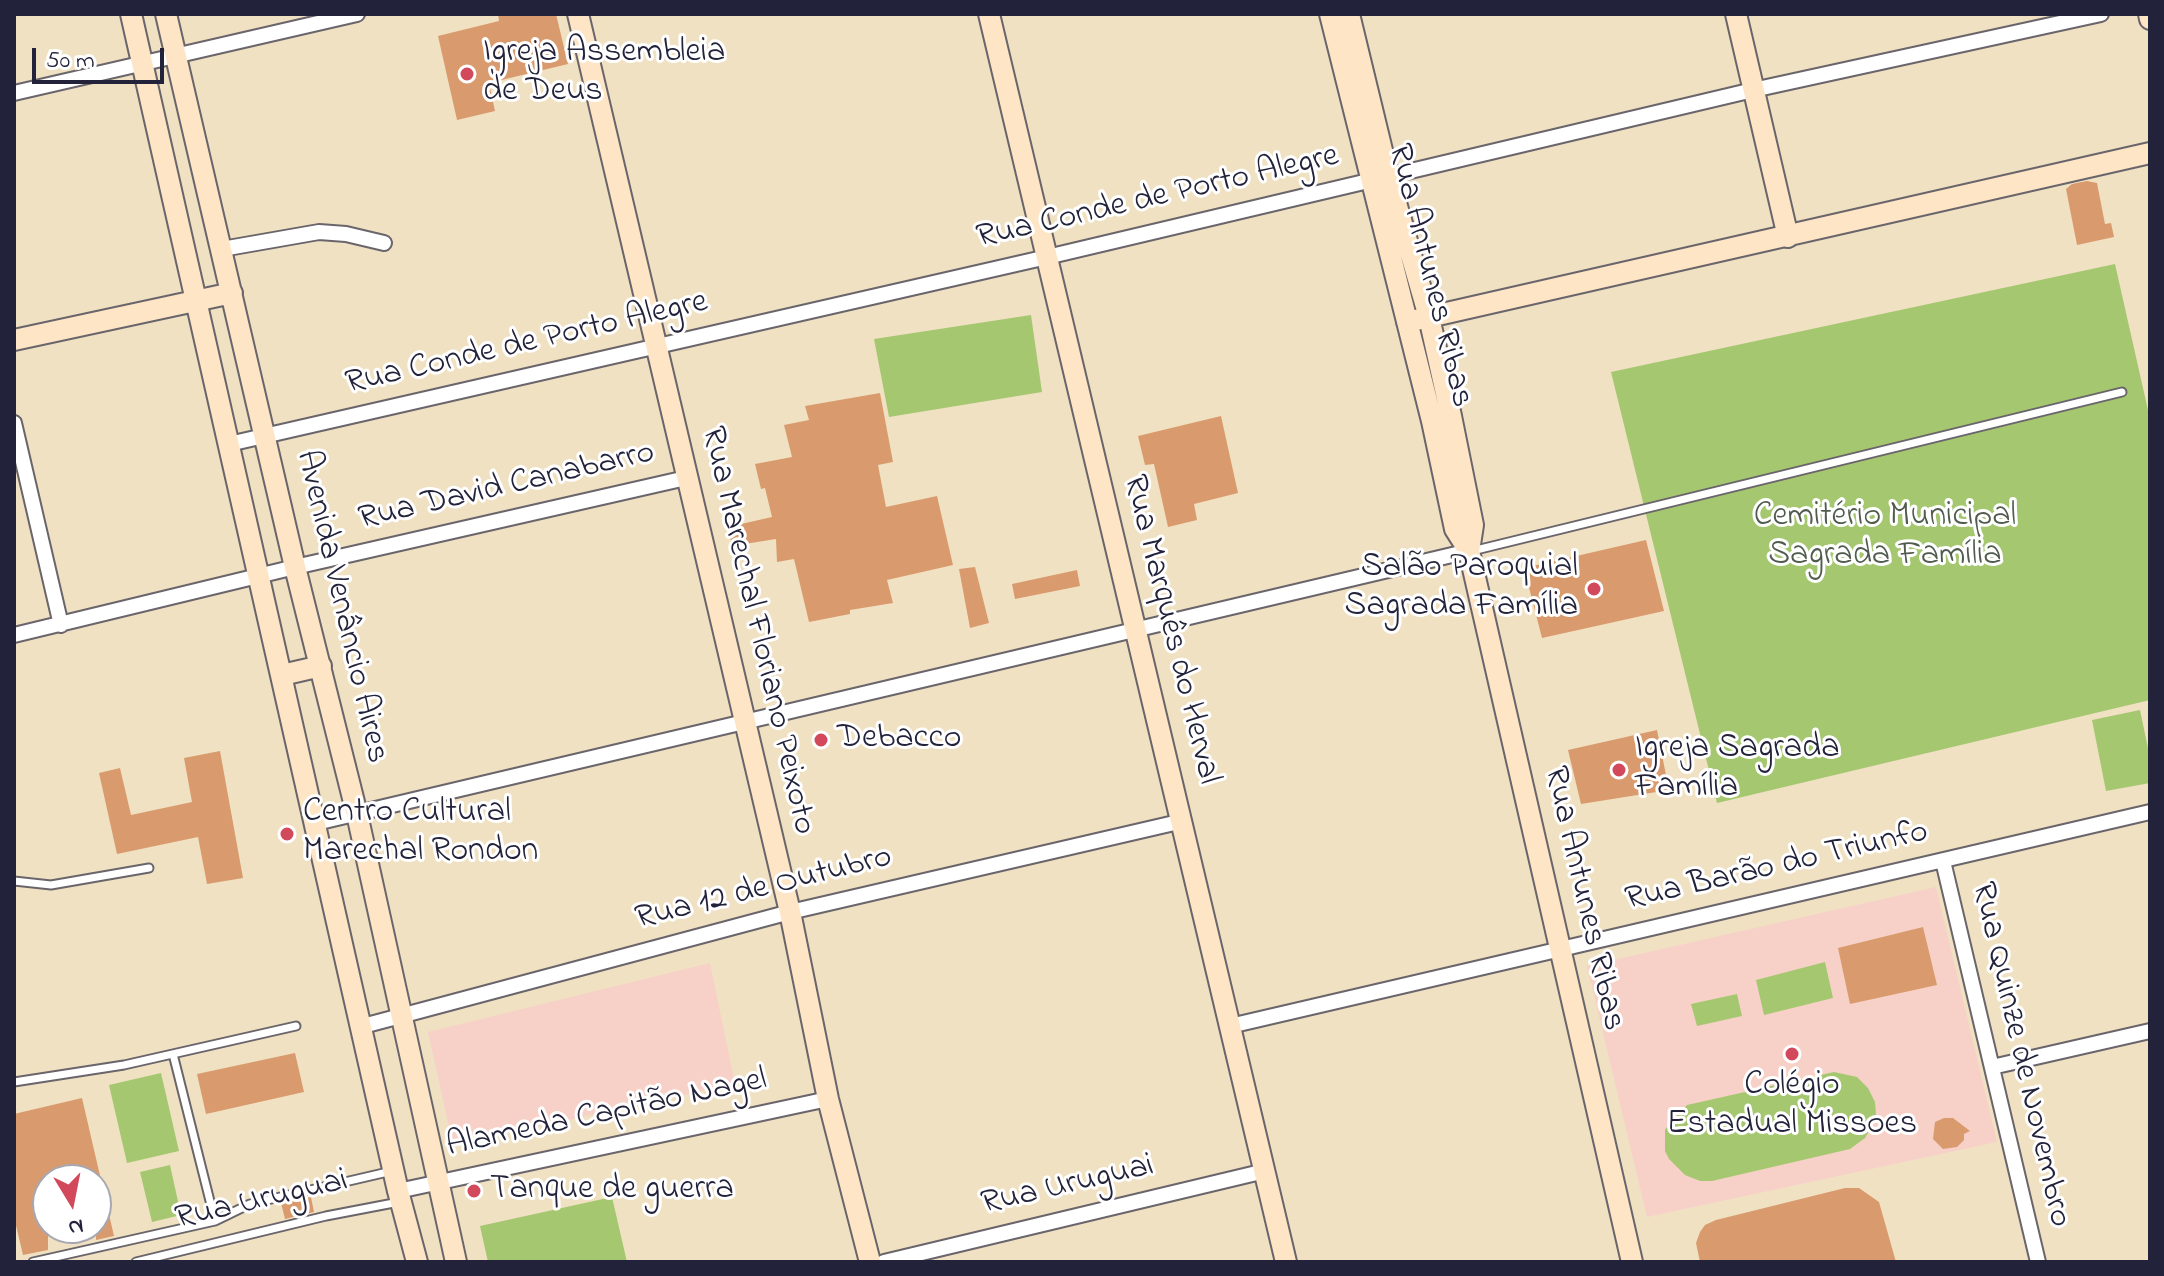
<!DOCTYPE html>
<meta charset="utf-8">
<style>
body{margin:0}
#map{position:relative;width:2164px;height:1276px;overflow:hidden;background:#f0e1c3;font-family:"Indie Flower",sans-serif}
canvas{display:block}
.frame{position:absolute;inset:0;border:16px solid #22223b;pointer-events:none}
.north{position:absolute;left:32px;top:1164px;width:80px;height:80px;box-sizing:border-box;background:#fff;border:2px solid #a7a7b1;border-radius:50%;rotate:170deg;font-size:22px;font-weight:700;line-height:32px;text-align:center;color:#22223b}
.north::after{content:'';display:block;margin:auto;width:28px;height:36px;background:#d1495b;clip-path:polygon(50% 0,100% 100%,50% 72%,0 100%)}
.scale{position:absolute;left:32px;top:48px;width:132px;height:36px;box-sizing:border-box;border:4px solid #22223b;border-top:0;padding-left:10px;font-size:24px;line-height:28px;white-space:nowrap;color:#22223b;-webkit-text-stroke:6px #fff;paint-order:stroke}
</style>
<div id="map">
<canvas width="2164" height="1276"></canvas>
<div class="frame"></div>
<div class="north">N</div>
<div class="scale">50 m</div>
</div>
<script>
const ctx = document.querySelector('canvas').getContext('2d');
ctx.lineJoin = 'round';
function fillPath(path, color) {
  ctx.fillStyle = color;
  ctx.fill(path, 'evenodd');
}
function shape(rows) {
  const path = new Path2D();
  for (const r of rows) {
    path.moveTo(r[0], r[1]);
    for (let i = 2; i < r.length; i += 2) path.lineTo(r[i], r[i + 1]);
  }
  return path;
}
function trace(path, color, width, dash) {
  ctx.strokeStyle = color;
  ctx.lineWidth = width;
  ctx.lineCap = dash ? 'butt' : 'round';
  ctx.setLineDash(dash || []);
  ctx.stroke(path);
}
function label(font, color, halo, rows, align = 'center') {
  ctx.font = font + ' "Indie Flower",sans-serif';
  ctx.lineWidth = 6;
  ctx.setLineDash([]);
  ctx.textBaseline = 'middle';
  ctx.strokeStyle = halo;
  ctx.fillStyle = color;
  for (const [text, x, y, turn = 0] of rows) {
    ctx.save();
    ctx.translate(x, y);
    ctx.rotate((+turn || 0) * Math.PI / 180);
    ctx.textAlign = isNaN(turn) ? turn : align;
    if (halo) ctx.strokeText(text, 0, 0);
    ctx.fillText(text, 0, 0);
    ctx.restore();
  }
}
fillPath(shape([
 [1936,887,1997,1142,1647,1217,1587,966],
 [710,963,735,1084,453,1145,428,1032]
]), '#f7d1c7');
fillPath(shape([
 [2115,264,2150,419,2150,700,1717,803,1611,372],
 [1031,315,1042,392,889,417,874,339],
 [2140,710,2150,758,2150,783,2106,791,2092,720],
 [1825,962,1833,998,1764,1015,1756,980],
 [1737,994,1742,1016,1697,1026,1691,1004],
 [1834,1072,1857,1077,1868,1088,1875,1102,1876,1115,1873,1125,1865,1138,1850,1149,1712,1181,1700,1181,1685,1175,1669,1159,1665,1151,1665,1130,1670,1122,1687,1105],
 [161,1073,179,1151,127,1163,109,1085],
 [170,1165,181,1215,152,1222,140,1172],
 [612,1197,627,1262,488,1262,480,1226]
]), '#a5c770');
fillPath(shape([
 [498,14,556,14,568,64,489,83,495,111,457,120,438,36,499,21],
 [2087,181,2097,183,2105,224,2111,223,2114,237,2077,245,2066,189,2072,184],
 [880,393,893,462,878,465,886,507,937,496,953,565,887,580,893,603,850,610,850,614,809,622,794,559,777,562,776,539,732,546,728,527,772,517,765,488,761,489,755,464,792,457,784,425,809,420,805,406],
 [1221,416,1238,493,1194,504,1197,520,1168,527,1154,464,1145,465,1138,436],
 [1646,540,1664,611,1542,638,1524,568],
 [975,567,989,623,970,628,959,569],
 [1077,570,1080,586,1015,599,1012,584],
 [1657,730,1669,790,1581,804,1568,750],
 [220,751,243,878,207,884,198,837,117,854,99,773,120,768,131,815,192,802,184,758],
 [1923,927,1937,985,1850,1004,1838,948],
 [295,1053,304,1092,206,1114,197,1074],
 [82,1098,101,1180,48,1180,48,1250,23,1255,14,1217,14,1114],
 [1944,1118,1953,1118,1970,1131,1964,1134,1964,1140,1957,1147,1943,1149,1933,1139,1935,1122],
 [96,1184,102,1184,114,1236,96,1240],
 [1845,1188,1859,1188,1879,1202,1896,1262,1700,1262,1696,1243,1700,1232,1705,1225,1716,1220],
 [311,1197,314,1212,285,1219,281,1203]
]), '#d99b6d');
const lane = shape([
 [1472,551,2122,392],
 [14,881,51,885,149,868],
 [173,1054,215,1221],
 [14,1082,124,1065,296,1026],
 [33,1262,215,1221,250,1204,392,1171],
 [136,1262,326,1216,399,1202]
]);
const street = shape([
 [14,93,357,14],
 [222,249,319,232,346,234,384,243],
 [14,423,61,625],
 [229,444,1047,257,1753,90,2101,14],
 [14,635,295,567,686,478],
 [316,823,1469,551],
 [1943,861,2038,1262],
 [363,1026,790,912,1183,821],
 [1230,1026,2150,812],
 [1992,1067,2150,1031],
 [398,1191,828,1099],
 [884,1262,1265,1171]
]);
const secondary = shape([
 [131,14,398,1191,417,1262],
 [166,14,295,567,357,814,456,1262],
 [578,14,790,912,828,1099,870,1262],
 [989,14,1286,1262],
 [1330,14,1432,421,1455,529,1469,551,1632,1262],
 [1349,14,1388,175,1429,317,1451,416,1473,525,1469,551],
 [1736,14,1788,237],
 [2149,14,2150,19],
 [1407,322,2150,153],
 [14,340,232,293],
 [282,675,321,666]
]);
trace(lane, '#6a656b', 11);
trace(street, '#6a656b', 18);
trace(secondary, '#6a656b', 24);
trace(lane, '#fff', 7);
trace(street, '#fff', 14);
trace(secondary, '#fde5c5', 20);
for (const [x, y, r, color] of [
 [467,74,8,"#d1495b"],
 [1594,589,8,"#d1495b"],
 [821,740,8,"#d1495b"],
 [1619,770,8,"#d1495b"],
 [287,834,8,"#d1495b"],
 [1792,1054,8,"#d1495b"],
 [474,1191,8,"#d1495b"]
]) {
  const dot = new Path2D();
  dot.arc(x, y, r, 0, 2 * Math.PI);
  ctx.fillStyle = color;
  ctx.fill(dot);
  trace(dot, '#fff', 3);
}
label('34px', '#22223b', '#fff', [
 ["Igreja Assembleia",483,54],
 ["de Deus",483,93],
 ["Salão Paroquial",1578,569,"right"],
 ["Sagrada Família",1578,608,"right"],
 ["Debacco",837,740],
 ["Igreja Sagrada",1635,750],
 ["Família",1635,789],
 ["Centro Cultural",303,814],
 ["Marechal Rondon",303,853],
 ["Colégio",1792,1087,"center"],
 ["Estadual Missoes",1792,1126,"center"],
 ["Tanque de guerra",490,1191]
], 'left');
label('34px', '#22223b', '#fff', [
 ["Rua Conde de Porto Alegre",1158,199,-13],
 ["Rua Antunes Ribas",1428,276,76],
 ["Rua Conde de Porto Alegre",527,345,-13],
 ["Rua David Canabarro",507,488,-13],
 ["Avenida Venâncio Aires",340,607,77],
 ["Rua Marquês do Herval",1169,630,76],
 ["Rua Marechal Floriano Peixoto",756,631,77],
 ["Rua Barão do Triunfo",1777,868,-13],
 ["Rua 12 de Outubro",764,890,-14],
 ["Rua Antunes Ribas",1582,899,77],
 ["Rua Quinze de Novembro",2019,1055,77],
 ["Alameda Capitão Nagel",607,1115,-12],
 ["Rua Uruguai",1068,1187,-13],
 ["Rua Uruguai",262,1202,-13]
]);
label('34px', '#505c4e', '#fff', [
 ["Cemitério Municipal",1885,518],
 ["Sagrada Família",1885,557]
]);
</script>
